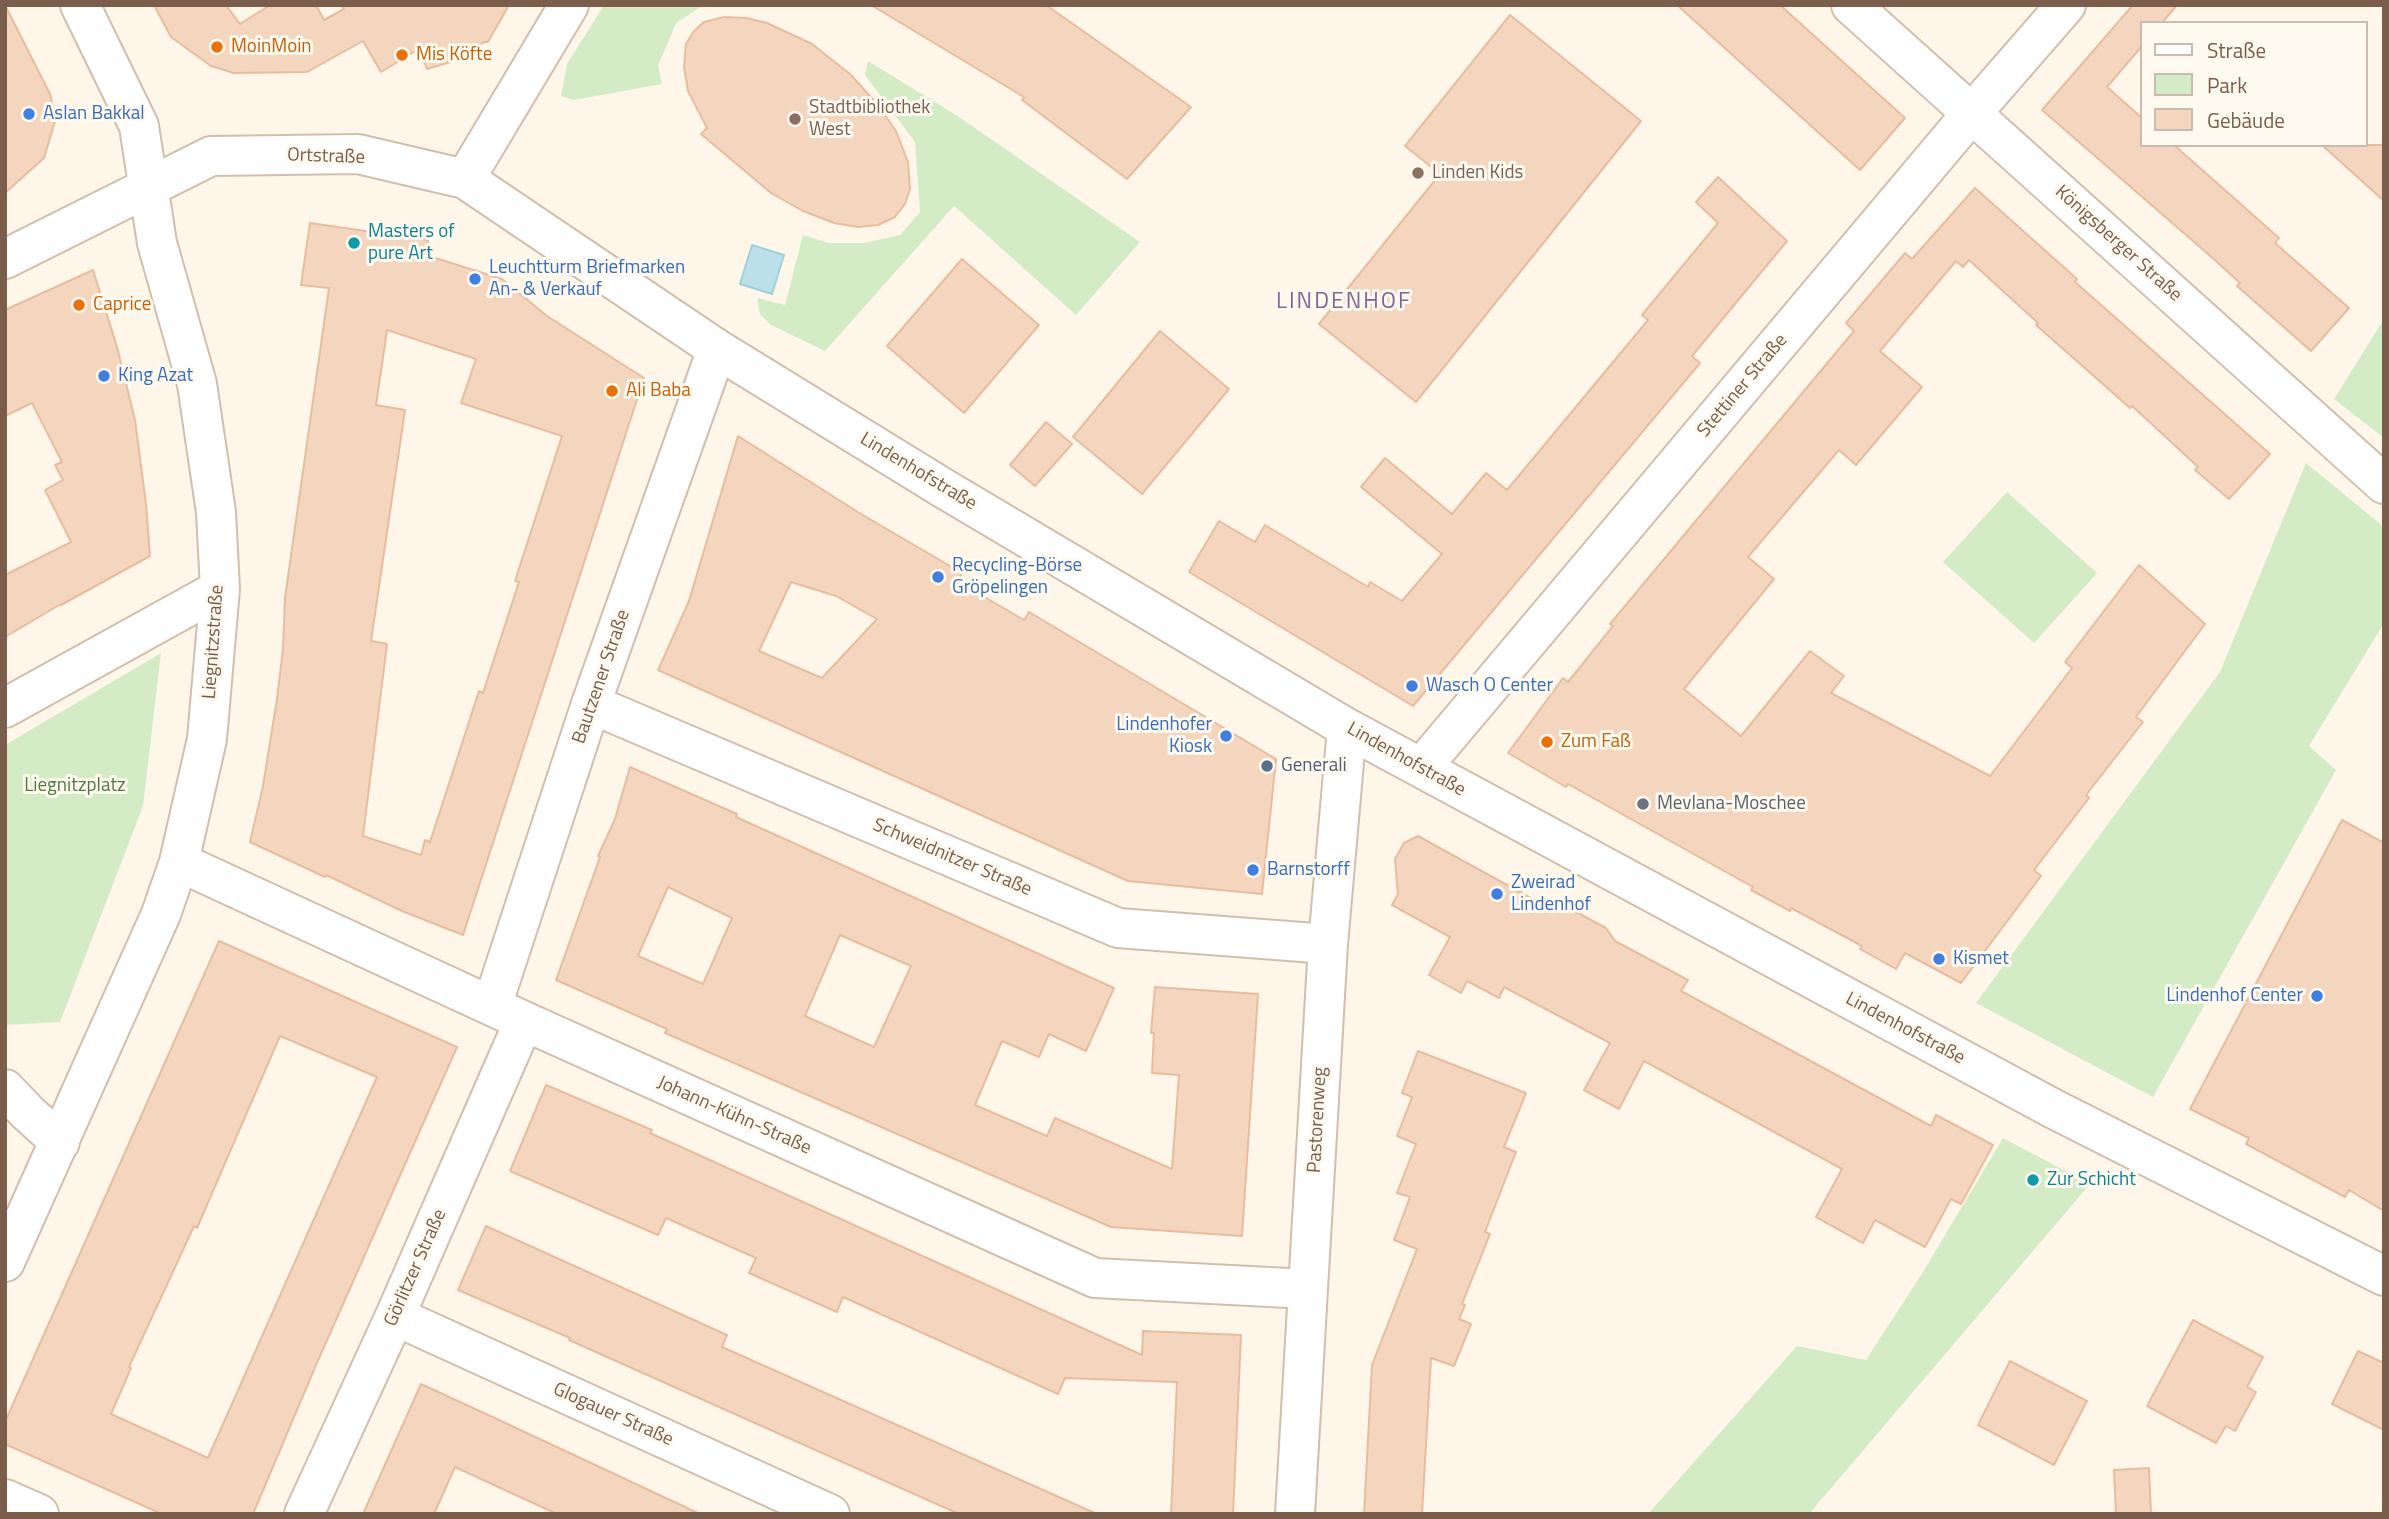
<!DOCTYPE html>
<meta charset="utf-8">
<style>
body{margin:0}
#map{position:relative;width:2389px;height:1519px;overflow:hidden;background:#fdf6e9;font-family:"Titillium Web",sans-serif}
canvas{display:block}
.frame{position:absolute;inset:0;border:7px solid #7a5d4b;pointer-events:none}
.legend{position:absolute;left:2140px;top:21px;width:228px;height:126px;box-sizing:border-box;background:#fffaf0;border:2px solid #cabbae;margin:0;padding:9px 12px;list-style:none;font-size:21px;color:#7a5d4b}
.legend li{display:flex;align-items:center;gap:14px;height:35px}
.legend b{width:35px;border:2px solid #cabbae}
</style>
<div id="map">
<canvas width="2389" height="1519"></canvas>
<div class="frame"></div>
<ul class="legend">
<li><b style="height:9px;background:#fff"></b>Straße</li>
<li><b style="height:19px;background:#d4ecc6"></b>Park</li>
<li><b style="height:19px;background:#f4d6bf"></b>Gebäude</li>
</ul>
</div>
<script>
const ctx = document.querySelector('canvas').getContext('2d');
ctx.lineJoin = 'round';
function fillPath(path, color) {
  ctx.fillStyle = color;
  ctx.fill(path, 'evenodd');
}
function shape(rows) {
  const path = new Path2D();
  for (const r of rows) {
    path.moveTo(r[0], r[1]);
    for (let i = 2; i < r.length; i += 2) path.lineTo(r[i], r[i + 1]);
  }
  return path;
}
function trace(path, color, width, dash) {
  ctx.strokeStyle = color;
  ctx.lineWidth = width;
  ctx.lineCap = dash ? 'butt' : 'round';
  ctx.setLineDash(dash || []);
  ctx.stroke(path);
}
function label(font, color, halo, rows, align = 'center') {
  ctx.font = font + ' "Titillium Web",sans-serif';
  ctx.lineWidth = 6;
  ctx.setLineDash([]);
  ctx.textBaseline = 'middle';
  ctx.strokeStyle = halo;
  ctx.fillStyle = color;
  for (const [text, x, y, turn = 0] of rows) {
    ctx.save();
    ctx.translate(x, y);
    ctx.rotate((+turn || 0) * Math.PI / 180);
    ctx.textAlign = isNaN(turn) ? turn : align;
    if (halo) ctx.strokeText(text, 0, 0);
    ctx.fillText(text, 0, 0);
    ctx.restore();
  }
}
fillPath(shape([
 [604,5,711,5,699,8,676,23,658,66,662,84,574,100,561,96,567,64],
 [868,61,956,115,1140,242,1076,315,954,206,825,351,771,325,760,314,757,298,785,305,803,235,829,243,864,243,900,235,920,212,915,142,865,75],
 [2384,319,2384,438,2334,399],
 [2306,463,2384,527,2384,623,2309,746,2336,770,2153,1097,1976,1003,2220,672],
 [2007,492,2097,573,2034,643,1943,562],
 [161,653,143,806,60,1022,5,1025,5,745],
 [2003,1138,2090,1184,1809,1514,1648,1514,1797,1346,1866,1360,1923,1272]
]), '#d4ecc6');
const water = shape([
 [752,245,784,255,772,294,740,284,752,245]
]);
fillPath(water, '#bce0e9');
trace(water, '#a1d0db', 2);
const building = shape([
 [5,5,50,94,56,118,44,158,5,193,5,5],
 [154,5,226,5,240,24,270,5,316,5,324,20,344,9,341,5,509,5,488,42,484,42,464,58,427,69,419,49,381,72,363,41,307,72,234,73,211,66,171,37,154,5],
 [871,5,1046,5,1191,107,1127,179,1022,100,1024,97,871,5],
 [1677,5,1780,5,1905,118,1860,170,1677,5],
 [2133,5,2177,5,2162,23,2142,23,2142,46,2107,87,2142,118,2142,145,2174,145,2279,238,2275,243,2349,308,2311,351,2237,286,2240,283,2216,261,2042,110,2133,5],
 [1510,15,1641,121,1416,402,1319,324,1440,174,1405,146,1510,15],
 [724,17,746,18,767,23,812,44,850,74,878,105,896,131,908,162,910,189,905,204,895,217,878,225,858,227,834,223,803,211,771,193,701,134,707,128,688,91,684,67,686,44,694,31,704,22,724,17],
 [2322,145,2384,145,2384,201,2322,145],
 [1718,177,1787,241,1692,356,1700,363,1413,706,1189,572,1219,521,1255,542,1265,525,1368,587,1370,582,1402,601,1442,554,1361,487,1385,458,1452,514,1486,473,1507,490,1648,320,1642,315,1718,223,1696,202,1718,177],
 [1975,188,2077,279,2075,282,2270,454,2229,499,2195,470,2198,467,2155,427,2132,406,2130,408,2036,325,2038,323,1969,260,1963,267,1956,261,1880,351,1922,387,1856,465,1839,450,1748,557,1774,579,1684,689,1741,736,1810,651,1844,676,1831,693,1990,776,2072,668,2065,662,2139,565,2205,624,2136,717,2143,722,2086,795,2089,798,2034,870,2041,876,1961,983,1905,953,1896,969,1860,949,1862,946,1791,908,1790,911,1751,890,1753,887,1568,784,1566,787,1508,753,1563,678,1568,682,1613,626,1610,624,1854,331,1846,323,1905,253,1912,259,1975,188],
 [310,223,428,240,426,255,502,279,547,316,644,378,463,935,402,911,326,875,325,877,250,842,263,786,277,699,283,649,285,598,329,288,301,285,310,223],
 [387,330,476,359,461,403,562,436,515,581,519,582,483,693,479,691,430,842,425,840,421,855,363,836,387,644,371,641,405,410,376,405,387,330],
 [962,259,1039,325,964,413,887,346,962,259],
 [93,270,117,347,135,420,146,504,150,556,61,605,61,604,5,637,5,575,71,542,45,490,63,480,55,465,62,462,32,403,5,416,5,310,93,270],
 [1160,331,1229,389,1142,494,1073,437,1160,331],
 [1046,422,1072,444,1035,486,1010,465,1046,422],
 [738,436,861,514,962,573,957,581,1024,620,1029,612,1276,759,1262,894,1128,881,658,670,689,601,738,436],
 [791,582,836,596,877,619,822,678,759,651,791,582],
 [630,767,737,814,736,817,1114,988,1086,1051,1049,1034,1039,1057,1002,1041,975,1105,1047,1136,1055,1118,1172,1169,1179,1075,1152,1073,1154,1033,1151,1033,1155,987,1258,994,1242,1236,1111,1227,665,1033,667,1029,556,980,600,857,598,856,615,819,630,767],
 [668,887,732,918,703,984,638,956,668,887],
 [840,935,911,966,874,1047,805,1016,840,935],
 [2342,820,2384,843,2384,1211,2349,1190,2345,1197,2246,1144,2249,1138,2190,1109,2342,820],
 [1418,836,1547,907,1552,899,1606,928,1615,941,1688,980,1681,991,1931,1126,1936,1115,1993,1145,1961,1204,1951,1199,1925,1247,1875,1220,1863,1243,1816,1217,1842,1169,1644,1061,1619,1109,1584,1090,1610,1043,1504,987,1499,998,1467,981,1461,993,1429,975,1450,937,1392,905,1398,894,1395,859,1404,843,1418,836],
 [219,941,457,1047,316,1365,253,1514,162,1514,5,1444,5,1422,219,941],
 [280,1036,377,1077,208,1458,111,1414,131,1368,129,1367,194,1226,197,1228,280,1036],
 [1418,1051,1526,1093,1504,1147,1516,1152,1485,1232,1490,1234,1462,1304,1465,1305,1459,1319,1471,1324,1454,1366,1431,1358,1422,1514,1364,1514,1372,1365,1417,1249,1394,1240,1410,1197,1397,1193,1416,1144,1397,1136,1412,1097,1402,1093,1418,1051],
 [546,1085,652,1130,650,1133,1142,1355,1143,1331,1241,1335,1233,1514,1171,1514,1177,1382,1065,1378,1058,1394,843,1297,837,1312,749,1273,756,1258,666,1218,658,1235,510,1171,546,1085],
 [486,1226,727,1335,722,1347,1097,1514,959,1514,569,1340,570,1338,458,1290,486,1226],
 [2193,1320,2263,1357,2247,1387,2256,1392,2235,1431,2226,1426,2216,1443,2147,1406,2193,1320],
 [2358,1351,2384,1363,2384,1430,2332,1404,2358,1351],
 [2010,1361,2087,1401,2054,1465,1978,1425,2010,1361],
 [421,1384,499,1420,700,1514,557,1514,455,1467,434,1514,363,1514,421,1384],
 [2149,1468,2151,1514,2116,1514,2114,1470,2149,1468]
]);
fillPath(building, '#f4d6bf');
trace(building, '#e8bd9f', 2);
const street = shape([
 [1851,5,2384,484],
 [465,179,569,5],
 [5,259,211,156,358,154,465,179,717,349,943,488,1347,728,2052,1108,2384,1276],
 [591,704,1118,928,1328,944],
 [5,708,220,589],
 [1421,768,1972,113,2066,5],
 [179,862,524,1021,1095,1278,1308,1289],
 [492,1006,591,704,717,349],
 [5,1089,28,1113,60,1142],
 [5,1262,161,914,179,862,207,739,220,589,216,512,197,384,157,243,139,126,80,5],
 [395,1316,830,1514],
 [5,1499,39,1514],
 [304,1514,395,1316,524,1021],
 [1295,1514,1328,944,1347,728]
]);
trace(street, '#d1bead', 42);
trace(street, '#fff', 38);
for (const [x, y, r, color] of [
 [217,47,7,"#e8710a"],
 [402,55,7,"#e8710a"],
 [29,114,7,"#3f7fe0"],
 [795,119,7,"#8d6e63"],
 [1418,173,7,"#8d6e63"],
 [354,243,7,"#0f9aa8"],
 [475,279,7,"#3f7fe0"],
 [79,305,7,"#e8710a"],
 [104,376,7,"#3f7fe0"],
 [612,391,7,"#e8710a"],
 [938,577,7,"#3f7fe0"],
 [1412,686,7,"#3f7fe0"],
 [1226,736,7,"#3f7fe0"],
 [1547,742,7,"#e8710a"],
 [1267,766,7,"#5c6f8a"],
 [1643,804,7,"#6b7280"],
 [1253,870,7,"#3f7fe0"],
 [1497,894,7,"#3f7fe0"],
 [1939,959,7,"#3f7fe0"],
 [2317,996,7,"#3f7fe0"],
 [2033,1180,7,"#0f9aa8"]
]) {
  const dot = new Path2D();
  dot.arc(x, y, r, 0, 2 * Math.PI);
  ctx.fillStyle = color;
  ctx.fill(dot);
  trace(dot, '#fffaf0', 2.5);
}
label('19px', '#c56008', '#fffaf0', [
 ["MoinMoin",231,47],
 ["Mis Köfte",416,55],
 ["Caprice",93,305],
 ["Ali Baba",626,391],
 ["Zum Faß",1561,742]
], 'left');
label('19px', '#785e54', '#fffaf0', [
 ["Stadtbibliothek",809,108],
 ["West",809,130],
 ["Linden Kids",1432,173]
], 'left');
label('19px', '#366cbe', '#fffaf0', [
 ["Aslan Bakkal",43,114],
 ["Leuchtturm Briefmarken",489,268],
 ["An- & Verkauf",489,290],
 ["King Azat",118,376],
 ["Recycling-Börse",952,566],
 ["Gröpelingen",952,588],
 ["Wasch O Center",1426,686],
 ["Lindenhofer",1212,725,"right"],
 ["Kiosk",1212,747,"right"],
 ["Barnstorff",1267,870],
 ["Zweirad",1511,883],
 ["Lindenhof",1511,905],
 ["Kismet",1953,959],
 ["Lindenhof Center",2303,996,"right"]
], 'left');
label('19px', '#7a5d4b', '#fffaf0', [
 ["Ortstraße",326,157,2],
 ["Königsberger Straße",2118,244,42],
 ["Stettiner Straße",1743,386,-50],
 ["Lindenhofstraße",918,472,31],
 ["Liegnitzstraße",214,642,-86],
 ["Bautzener Straße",602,677,-71],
 ["Lindenhofstraße",1406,760,29],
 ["Schweidnitzer Straße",952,858,23],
 ["Lindenhofstraße",1905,1029,28],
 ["Johann-Kühn-Straße",734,1116,24],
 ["Pastorenweg",1318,1120,-87],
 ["Görlitzer Straße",416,1268,-66],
 ["Glogauer Straße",613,1415,24]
]);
label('19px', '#0d838f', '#fffaf0', [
 ["Masters of",368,232],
 ["pure Art",368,254],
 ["Zur Schicht",2047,1180]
], 'left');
label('19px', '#4e5e75', '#fffaf0', [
 ["Generali",1281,766]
], 'left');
label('19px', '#4e7a3f', '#fffaf0', [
 ["Liegnitzplatz",75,786]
]);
label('19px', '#5b616d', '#fffaf0', [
 ["Mevlana-Moschee",1657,804]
], 'left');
ctx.letterSpacing = '2px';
label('23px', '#866395', '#fffaf0', [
 ["LINDENHOF",1344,302]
]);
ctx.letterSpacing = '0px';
</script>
